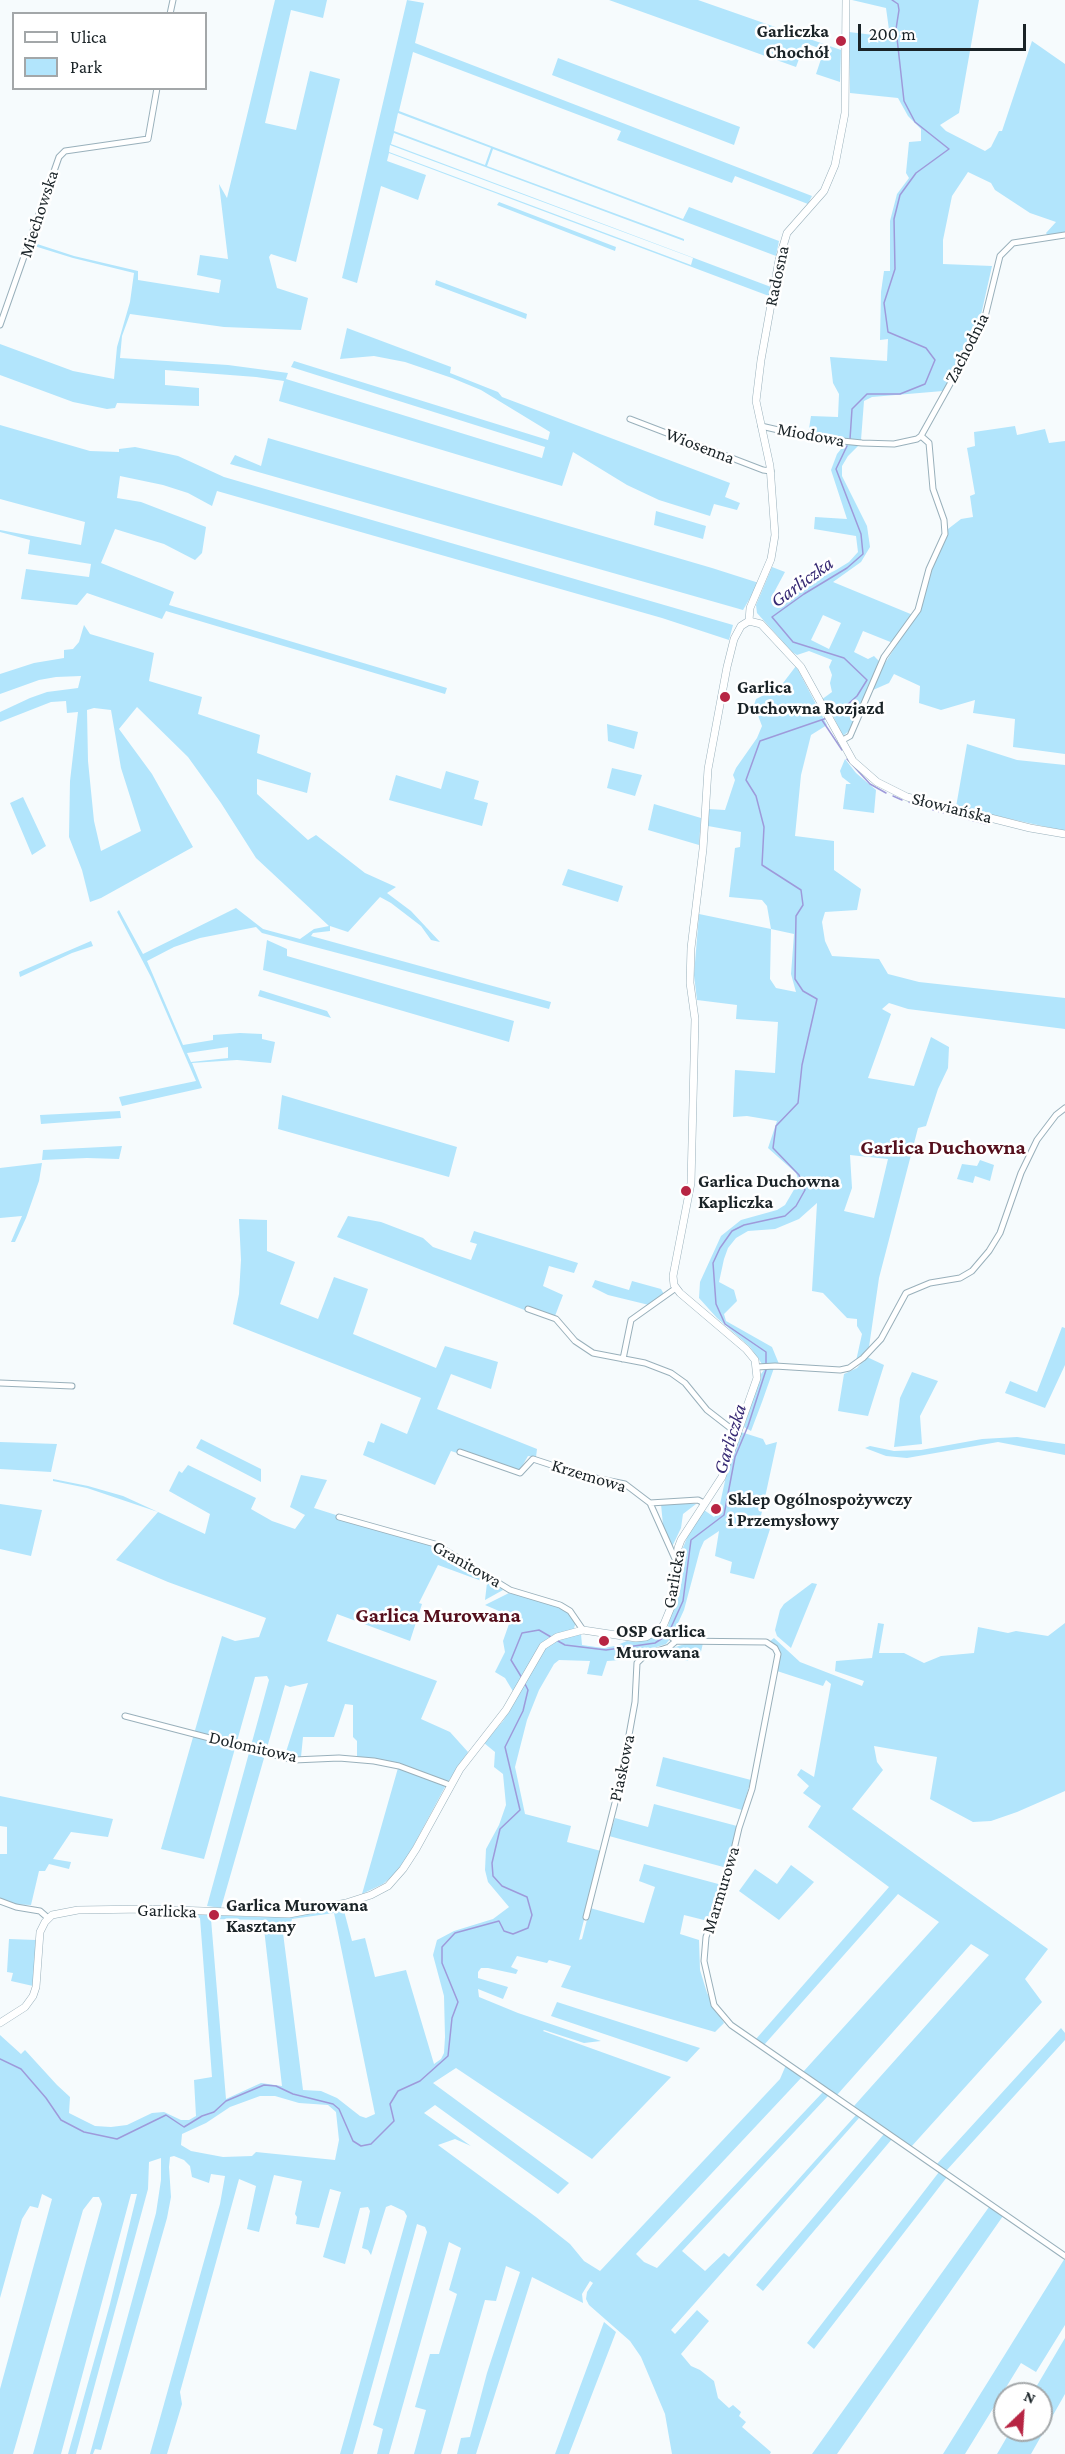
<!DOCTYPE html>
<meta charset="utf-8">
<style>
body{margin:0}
#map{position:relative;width:1065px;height:2454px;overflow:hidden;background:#f6fbfd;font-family:"Crimson Pro",serif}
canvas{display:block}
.legend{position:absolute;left:12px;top:12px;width:195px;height:78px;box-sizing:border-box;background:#fff;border:2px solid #a3a7a9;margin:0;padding:8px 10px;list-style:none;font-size:18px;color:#1a2327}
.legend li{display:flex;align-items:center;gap:12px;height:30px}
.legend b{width:30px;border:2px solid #a3a7a9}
.north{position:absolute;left:993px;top:2382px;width:60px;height:60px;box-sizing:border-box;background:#fff;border:2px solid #a3a7a9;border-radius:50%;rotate:25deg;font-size:16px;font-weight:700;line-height:24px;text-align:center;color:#1a2327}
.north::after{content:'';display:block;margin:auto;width:21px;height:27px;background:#b72543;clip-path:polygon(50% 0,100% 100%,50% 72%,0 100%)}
.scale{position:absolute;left:858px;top:24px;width:168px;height:27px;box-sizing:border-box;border:3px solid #1a2327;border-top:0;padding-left:8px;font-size:18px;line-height:21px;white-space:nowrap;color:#1a2327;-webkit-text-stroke:4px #fff;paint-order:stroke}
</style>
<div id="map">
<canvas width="1065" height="2454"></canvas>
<ul class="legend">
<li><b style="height:8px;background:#fff"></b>Ulica</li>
<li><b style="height:16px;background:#b2e5fc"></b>Park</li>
</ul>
<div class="north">N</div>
<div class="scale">200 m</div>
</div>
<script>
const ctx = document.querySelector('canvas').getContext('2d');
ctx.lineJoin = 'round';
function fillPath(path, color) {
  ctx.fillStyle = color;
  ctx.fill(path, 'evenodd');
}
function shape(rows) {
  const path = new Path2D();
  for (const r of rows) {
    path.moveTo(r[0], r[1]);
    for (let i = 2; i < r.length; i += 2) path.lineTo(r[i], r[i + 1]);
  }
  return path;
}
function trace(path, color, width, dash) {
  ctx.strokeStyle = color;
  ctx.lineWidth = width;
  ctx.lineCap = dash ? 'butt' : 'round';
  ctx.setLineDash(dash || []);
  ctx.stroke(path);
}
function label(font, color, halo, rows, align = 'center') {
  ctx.font = font + ' "Crimson Pro",serif';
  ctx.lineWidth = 5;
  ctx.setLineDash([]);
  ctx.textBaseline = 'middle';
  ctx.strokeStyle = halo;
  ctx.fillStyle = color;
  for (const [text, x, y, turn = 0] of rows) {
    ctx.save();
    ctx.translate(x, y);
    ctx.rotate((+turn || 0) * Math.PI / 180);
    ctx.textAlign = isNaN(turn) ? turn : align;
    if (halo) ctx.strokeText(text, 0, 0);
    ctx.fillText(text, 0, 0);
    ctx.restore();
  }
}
fillPath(shape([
 [275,0,327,0,323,18,291,10,265,123,296,130,310,71,340,79,296,262,271,254,269,257,277,288,308,298,301,330,224,327,130,314,122,336,120,358,228,365,288,373,286,379,542,458,545,447,291,367,294,361,548,440,550,432,481,390,452,378,405,362,374,356,340,359,347,328,451,367,450,373,498,392,502,397,730,483,725,497,740,503,737,510,714,504,710,516,659,500,627,485,573,452,562,486,279,401,284,381,256,377,165,370,165,385,199,388,199,406,117,403,115,408,107,409,73,402,0,375,0,344,73,371,114,379,117,347,130,302,134,273,73,258,31,245,31,242,74,256,138,271,138,280,219,293,221,280,197,275,200,255,228,259,219,184,227,198],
 [407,0,424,3,415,43,812,196,808,204,735,176,732,183,617,140,621,131,413,52,399,111,683,219,689,207,779,241,776,256,493,149,487,166,684,239,684,241,394,133,391,144,771,287,769,296,389,153,387,161,426,175,418,200,381,186,357,283,342,278],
 [398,113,491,148,485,165,394,131],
 [390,145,693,258,691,265,389,152],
 [609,0,698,0,841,50,840,82,816,74,824,50,805,43,796,67],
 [852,0,979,0,959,113,940,125,946,131,985,151,991,147,999,131,1002,131,1032,41,1065,64,1065,233,1048,236,1046,233,1056,222,1030,213,995,190,991,183,968,172,952,196,943,240,943,264,992,266,979,324,943,391,872,397,864,401,861,440,808,435,811,416,838,417,839,394,833,383,830,357,887,361,888,339,880,340,881,292,884,271,890,271,890,221,897,194,909,178,906,173,909,142,921,141,921,129,908,116,898,98,850,93,849,32,890,37,886,8],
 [558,58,740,127,734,145,552,75],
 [499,202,616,247,615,251,497,205],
 [436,280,527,314,526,319,435,285],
 [0,425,90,451,119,452,119,449,135,447,178,456,224,477,733,625,729,640,662,618,217,491,212,506,188,493,163,485,120,476,117,498,141,502,206,527,202,553,195,560,164,544,115,529,101,563,174,592,169,605,447,688,445,694,166,611,162,619,87,593,77,605,21,599,26,569,89,577,91,564,28,554,30,540,0,532,0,530,81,545,85,522,0,499],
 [1015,426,1017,435,1045,429,1049,443,1065,441,1065,754,1013,747,1015,719,973,713,975,700,941,710,919,703,920,686,894,674,889,683,873,690,878,674,922,605,930,568,948,529,961,519,973,517,970,496,975,494,967,448,975,446,974,432],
 [268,438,712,568,759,583,743,610,230,464,235,455,261,466],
 [845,444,859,445,848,456,842,466,842,476,867,526,870,547,861,562,833,582,913,615,893,643,863,631,854,652,868,659,874,656,879,661,850,730,843,736,832,714,821,700,832,692,830,683,832,675,829,667,832,660,809,651,797,655,792,652,757,613,756,605,772,567,785,572,771,598,778,600,836,570,849,562,858,552,856,536,814,529,815,517,847,519,831,470,837,454],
 [823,615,841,623,829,649,811,640],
 [656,511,706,526,703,539,654,525],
 [84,625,90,634,154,653,149,681,202,697,198,714,260,735,257,753,311,773,307,793,257,779,257,794,308,840,316,835,365,873,396,887,387,893,411,911,440,942,431,940,421,926,391,903,380,897,348,932,330,926,330,931,313,933,311,936,551,1002,549,1009,262,933,256,927,200,938,174,947,147,961,183,1045,213,1040,213,1035,240,1033,262,1034,262,1039,275,1042,271,1063,237,1060,192,1063,202,1088,122,1106,119,1097,196,1081,151,977,117,912,119,910,143,954,236,908,263,929,300,939,314,929,329,926,256,858,221,803,188,757,137,707,119,729,152,774,193,847,101,898,90,902,82,870,69,837,70,781,78,712,67,713,66,701,51,702,0,722,0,712,30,698,47,692,78,688,81,676,56,677,39,680,0,694,0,674,34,663,64,658,64,650,73,649,79,642],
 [94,708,111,710,121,768,141,831,101,851,94,821,88,761,87,710],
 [228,1047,228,1058,191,1062,187,1053],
 [796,666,827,725,811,735,801,775,795,836,834,841,834,870,861,889,857,910,825,912,822,922,825,941,832,956,879,959,888,974,919,982,1065,998,1065,1029,908,1009,889,1003,882,1009,891,1014,868,1078,914,1086,931,1037,949,1047,948,1068,938,1089,926,1126,918,1128,879,1278,869,1347,856,1361,862,1334,857,1326,857,1319,847,1318,823,1293,812,1291,817,1203,799,1219,775,1229,748,1231,736,1238,728,1248,724,1259,719,1282,734,1290,737,1301,724,1314,726,1321,772,1347,779,1364,762,1364,750,1347,717,1318,699,1298,700,1282,721,1236,741,1220,777,1210,785,1205,799,1181,796,1173,768,1148,777,1121,747,1116,733,1117,735,1070,775,1073,778,1022,736,1019,737,1005,697,1000,694,975,699,914,771,929,767,906,762,900,729,897,735,848,740,847,741,832,708,826,708,809,725,810,735,780,733,775,736,768,757,738,762,726,754,705,756,699,780,687],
 [771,929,794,934,791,974,796,992,776,988,770,979],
 [850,1155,888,1159,874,1218,844,1211,852,1188],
 [607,724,638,732,634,749,608,741],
 [967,744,1017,760,1065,765,1065,831,956,807],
 [845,759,856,773,876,790,874,813,843,809,846,784,851,784,842,777,840,771],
 [612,768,642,775,635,796,607,788],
 [446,771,479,781,474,799,488,803,482,826,389,800,396,775,441,789],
 [23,797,46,846,32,855,10,803],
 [654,804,701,818,699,845,648,830],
 [568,869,623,886,618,902,562,885],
 [267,940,287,949,287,956,514,1021,509,1042,263,970],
 [91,941,93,946,72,953,20,977,19,972],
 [260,990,327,1011,331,1018,258,996],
 [282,1095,457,1147,449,1177,278,1129],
 [120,1111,121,1118,41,1124,40,1115],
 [122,1146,119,1159,87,1158,42,1160,43,1150],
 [980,1160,994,1165,990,1181,975,1176,973,1183,957,1179,962,1164,977,1166],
 [42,1163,39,1181,26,1218,15,1242,11,1242,22,1216,0,1218,0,1168],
 [348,1216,381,1222,423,1238,433,1247,471,1260,477,1244,470,1242,474,1231,578,1263,574,1273,549,1266,543,1286,563,1295,555,1316,529,1308,527,1311,337,1237],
 [239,1219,267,1220,267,1251,295,1262,280,1304,318,1319,334,1277,368,1289,353,1334,436,1368,445,1346,498,1362,491,1389,451,1374,437,1409,537,1449,536,1457,528,1456,520,1470,515,1470,459,1449,457,1453,451,1451,435,1485,363,1455,368,1441,374,1443,381,1423,407,1434,421,1398,233,1324,239,1294,241,1260],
 [595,1280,629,1290,632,1281,661,1289,665,1296,649,1305,608,1295,592,1287],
 [1062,1327,1065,1328,1065,1365,1045,1408,1005,1393,1010,1381,1037,1392],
 [867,1357,884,1365,868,1416,838,1411,844,1374,857,1368],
 [774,1368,762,1402,751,1431,744,1427,761,1374,764,1370],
 [912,1372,938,1381,920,1416,922,1444,894,1447,900,1398],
 [741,1432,763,1439,766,1445,777,1442,759,1525,770,1529,754,1579,730,1573,732,1562,715,1556,719,1531,704,1541,700,1550,684,1610,673,1634,667,1630,679,1586,682,1550,691,1528,704,1510,714,1517,721,1510,723,1506,720,1504,726,1476],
 [1017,1437,1065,1444,1065,1455,998,1442,907,1458,886,1456,865,1448,870,1446,894,1451,921,1450,982,1439],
 [201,1439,261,1469,261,1482,196,1448],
 [0,1442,57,1444,51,1472,0,1469],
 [188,1465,256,1498,251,1509,272,1521,295,1529,305,1515,290,1507,301,1475,327,1480,314,1508,440,1548,497,1583,503,1590,485,1600,487,1583,438,1565,419,1603,422,1604,410,1641,337,1614,327,1641,437,1681,421,1719,450,1732,468,1752,448,1782,357,1757,357,1741,353,1737,353,1705,345,1704,334,1737,303,1737,301,1757,285,1755,308,1683,290,1687,285,1685,221,1908,207,1906,269,1680,267,1676,255,1677,204,1859,161,1849,222,1636,235,1641,259,1637,266,1618,168,1582,116,1560,158,1512,87,1488,53,1481,53,1479,88,1486,123,1496,158,1512,205,1534,210,1514,169,1491,179,1471,182,1473],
 [0,1504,42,1510,31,1556,0,1549],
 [661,1504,696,1504,683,1514,681,1528,672,1547,663,1525],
 [812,1583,817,1584,791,1648,777,1636,775,1630,780,1610,784,1604],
 [509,1593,551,1602,569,1613,576,1621,572,1636,581,1634,582,1645,603,1648,615,1646,627,1641,636,1642,662,1634,670,1639,666,1644,644,1651,635,1659,607,1661,602,1676,587,1674,590,1661,559,1660,554,1664,539,1690,527,1720,515,1767,525,1814,571,1826,567,1842,601,1851,579,1940,582,1939,590,1908,644,1923,655,1887,639,1881,644,1864,722,1885,708,1921,684,1915,680,1934,699,1940,700,1970,707,1993,724,2023,715,2032,561,1987,571,1966,549,1960,547,1963,517,1956,511,1967,518,1970,516,1974,488,1968,481,1968,478,1972,478,1978,508,1987,503,1999,478,1989,479,1997,518,2013,601,2041,584,2043,544,2030,543,2031,671,2077,592,2159,456,2068,433,2083,569,2183,558,2194,435,2105,424,2113,471,2146,455,2139,438,2145,536,2217,570,2244,584,2261,600,2271,780,2079,786,2065,802,2077,636,2254,644,2262,657,2268,823,2092,828,2096,682,2251,705,2271,724,2253,729,2257,856,2115,859,2118,671,2330,675,2334,697,2310,709,2321,681,2354,691,2366,700,2370,714,2381,718,2398,729,2408,733,2405,741,2412,739,2416,746,2422,742,2427,771,2452,770,2454,672,2454,665,2414,641,2357,630,2341,589,2305,586,2299,587,2292,593,2283,590,2281,582,2294,583,2303,532,2277,476,2454,457,2454,461,2438,470,2437,487,2373,520,2272,506,2266,496,2301,485,2300,441,2454,414,2454,426,2410,415,2407,430,2354,439,2354,457,2294,449,2290,461,2248,449,2242,389,2454,377,2454,383,2429,373,2425,427,2232,425,2227,417,2224,353,2454,340,2454,407,2216,404,2211,391,2205,386,2207,371,2255,368,2250,362,2248,370,2211,368,2207,360,2208,345,2264,338,2262,323,2257,341,2192,330,2189,319,2228,296,2224,297,2217,295,2214,302,2181,274,2175,259,2232,247,2229,256,2186,239,2179,180,2392,182,2404,167,2454,150,2454,220,2204,225,2176,211,2174,209,2183,192,2177,190,2166,184,2160,174,2156,170,2157,169,2167,171,2197,167,2218,101,2450,95,2449,93,2454,90,2454,156,2213,161,2180,161,2158,149,2162,148,2189,76,2454,68,2454,110,2304,137,2194,131,2194,61,2454,33,2454,102,2204,99,2197,93,2197,83,2210,13,2454,0,2454,0,2389,52,2199,42,2194,38,2208,30,2206,22,2219,0,2298,0,2035,21,2054,25,2050,57,2085,70,2097,69,2113,95,2126,111,2127,127,2125,152,2113,164,2112,181,2120,189,2120,196,2116,194,2080,212,2077,200,1918,143,1916,142,1912,261,1917,300,1915,343,1907,352,1941,365,1938,375,1977,406,1970,434,2064,441,2059,444,2053,445,2037,444,1996,433,1955,437,1940,454,1931,493,1919,509,1907,488,1882,485,1870,486,1849,499,1825,506,1805,503,1774,494,1767,495,1752,484,1743,503,1721,517,1698,505,1678,495,1672,505,1652,503,1641,509,1624,506,1614,485,1605],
 [334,1913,375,2114,366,2118,360,2116,337,2098,321,2091,303,2090,282,1925,291,1923,292,1919],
 [211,1919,263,1920,282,2086,261,2083,226,2099],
 [260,2096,275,2096,299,2103,328,2105,336,2112,339,2140,335,2160,256,2152,252,2156,223,2157,191,2151,181,2145,182,2134,206,2123,230,2107],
 [878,1623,884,1624,879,1653,904,1653,924,1663,941,1656,974,1653,978,1627,1008,1633,1016,1631,1048,1636,1065,1623,1065,1791,1017,1812,991,1821,973,1822,930,1799,937,1757,874,1746,877,1762,883,1770,852,1809,1048,1949,1025,1979,1042,2002,911,2147,854,2106,989,1955,971,1944,837,2095,803,2072,939,1922,898,1894,764,2045,756,2039,889,1887,808,1827,821,1806,803,1793,809,1786,797,1775,801,1769,814,1777,831,1684,826,1680,823,1686,777,1671,780,1658,769,1642,774,1638,800,1662,862,1686,864,1681,835,1671,836,1661,872,1658],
 [688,1643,703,1643,700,1656,690,1656,688,1661,677,1658,678,1654,666,1650],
 [663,1757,751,1780,742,1810,656,1786],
 [398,1768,446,1785,409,1854,397,1872,383,1884,362,1894],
 [0,1796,113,1819,108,1837,71,1832,53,1859,71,1862,69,1869,49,1864,45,1871,39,1871,31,1905,9,1904,0,1899,0,1854,7,1854,7,1827,0,1826],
 [654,1804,737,1826,727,1868,609,1836,615,1818,648,1827],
 [791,1865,814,1882,779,1920,739,1891,755,1869,777,1884],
 [9,1939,36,1940,33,1986,11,1981,13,1973,7,1972],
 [557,2002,700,2048,687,2062,551,2016],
 [1061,2028,1065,2033,1065,2040,946,2171,936,2165],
 [884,2134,892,2139,763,2291,756,2285],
 [939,2172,947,2177,814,2349,807,2343],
 [989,2207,1003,2216,837,2454,812,2454],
 [1065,2258,1065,2325,1036,2372,1021,2363,965,2454,943,2454],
 [604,2322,616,2332,569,2454,555,2454],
 [1065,2338,1065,2394,1031,2454,997,2454,1011,2430,1041,2430,1041,2394,1032,2394]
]), '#b2e5fc');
trace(shape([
 [850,439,852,409,867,394,900,394,925,384,935,360,926,348,888,332,884,303,895,269,894,219,900,195,916,173,949,149,915,122,904,101,896,29,899,10,898,4,892,0],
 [831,716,837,714,857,696,867,680,844,658,793,642,772,617,804,594,847,568,863,554,861,534,836,469,847,446],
 [822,720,842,750],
 [847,759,870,784,886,793],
 [893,796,902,800],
 [909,802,913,804],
 [916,805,926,808],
 [933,810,986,824],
 [766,1365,766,1352,725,1324,716,1304,713,1263,720,1248,732,1231,744,1225,785,1216,796,1206,805,1190,799,1175,773,1148,776,1126,798,1103,802,1065,817,999,803,991,795,979,796,916,803,905,801,890,762,865,764,827,756,796,746,780,760,741,827,718],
 [669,1632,683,1601,691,1540,724,1515,735,1457,748,1426,766,1370],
 [558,1641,565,1645,606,1650,655,1643,666,1636],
 [522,1678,511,1660,522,1633,539,1630,551,1637],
 [0,2059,21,2069,46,2098,61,2120,84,2132,117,2139,166,2115,184,2127,202,2116,214,2112,226,2101,264,2085,276,2086,293,2094,333,2104,339,2109,353,2141,361,2146,371,2144,394,2121,390,2104,398,2091,420,2081,448,2056,452,2018,458,2002,442,1963,442,1947,455,1933,499,1921,504,1931,513,1934,528,1928,532,1915,527,1897,502,1886,493,1876,492,1863,500,1829,520,1810,505,1747,523,1711,528,1690,524,1682]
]), '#9e9ada', 1.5);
const minor = shape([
 [170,14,173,0],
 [0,325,59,157,65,151,148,139,157,88],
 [630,419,763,470,771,471],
 [761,426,813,438,862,443,894,444,917,439,921,436,979,332,985,317,1000,256,1013,243,1065,235],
 [841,741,850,736,884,657,918,610,929,569,945,534,944,520,933,489,929,443,921,436],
 [528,1309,556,1319,575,1341,593,1353,645,1363,671,1373,685,1383,707,1410,738,1434],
 [623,1359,631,1320,676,1288],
 [757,1367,775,1366,840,1370,849,1368,863,1358,881,1339,906,1293,930,1283,960,1278,972,1271,989,1251,1000,1233,1021,1173,1037,1140,1056,1115,1065,1108],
 [0,1383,72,1386],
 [460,1452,520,1473,533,1459,585,1476,625,1484,650,1503,676,1561],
 [650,1503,698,1500,704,1503],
 [339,1517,435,1544,510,1590,560,1605,570,1611,583,1630],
 [661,1628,676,1641,766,1642,775,1648,778,1654,752,1789,739,1828,728,1875,706,1937,704,1961,714,2005,731,2025,1065,2256],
 [125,1716,294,1760,339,1758,374,1761,399,1766,450,1785],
 [0,1901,16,1907,40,1911,48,1918],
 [586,1917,621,1779,635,1702,637,1663,645,1655,669,1647,676,1641]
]);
const tertiary = shape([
 [749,621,750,608,771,559,775,535,770,466,756,401,761,360,779,260,787,233,824,191,835,165,845,113,846,0],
 [0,2023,25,2007,33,1996,36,1987,40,1932,45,1922,52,1915,78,1910,146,1909,289,1914,346,1903,371,1895,388,1886,403,1869,416,1849,460,1769,506,1710,543,1646,557,1637,583,1630,636,1638,646,1637,661,1628,664,1624,671,1607,678,1548,681,1540,722,1477,757,1378,755,1360,746,1349,680,1293,674,1285,673,1276,691,1183,695,1019,690,983,691,948,703,849,708,769,727,667,734,639,741,626,749,621,761,624,801,667,853,761,877,782,907,797,1030,828,1065,834]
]);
trace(minor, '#99b0bb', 7);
trace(tertiary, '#99b0bb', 8);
trace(minor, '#fff', 5);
trace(tertiary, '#fff', 7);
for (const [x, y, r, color] of [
 [841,41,6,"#b72543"],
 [725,697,6,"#b72543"],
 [686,1191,6,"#b72543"],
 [716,1509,6,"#b72543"],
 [604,1641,6,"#b72543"],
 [214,1915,6,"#b72543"]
]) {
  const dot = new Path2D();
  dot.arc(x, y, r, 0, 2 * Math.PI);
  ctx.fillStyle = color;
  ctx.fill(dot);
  trace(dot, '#fff', 2);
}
label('bold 18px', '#1a2327', '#fff', [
 ["Garliczka",829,31,"right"],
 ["Chochół",829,52,"right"],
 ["Garlica",737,687],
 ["Duchowna Rozjazd",737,708],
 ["Garlica Duchowna",698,1181],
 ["Kapliczka",698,1202],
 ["Sklep Ogólnospożywczy",728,1499],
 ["i Przemysłowy",728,1520],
 ["OSP Garlica",616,1631],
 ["Murowana",616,1652],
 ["Garlica Murowana",226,1905],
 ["Kasztany",226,1926]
], 'left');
label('18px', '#1a2327', '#fff', [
 ["Miechowska",39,214,-72],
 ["Radosna",777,276,-78],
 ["Zachodnia",967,348,-63],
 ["Miodowa",811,435,11],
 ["Wiosenna",700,446,21],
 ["Słowiańska",952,808,14],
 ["Krzemowa",589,1476,17],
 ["Granitowa",467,1564,30],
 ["Garlicka",674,1579,-80],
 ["Dolomitowa",253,1747,13],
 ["Piaskowa",622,1768,-78],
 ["Marmurowa",721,1890,-73],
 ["Garlicka",167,1911,2]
]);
label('italic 20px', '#372a74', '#fff', [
 ["Garliczka",802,582,-36],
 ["Garliczka",730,1439,-73]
]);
label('bold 21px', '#550f1c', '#fff', [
 ["Garlica Duchowna",943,1148],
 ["Garlica Murowana",438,1616]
]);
</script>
